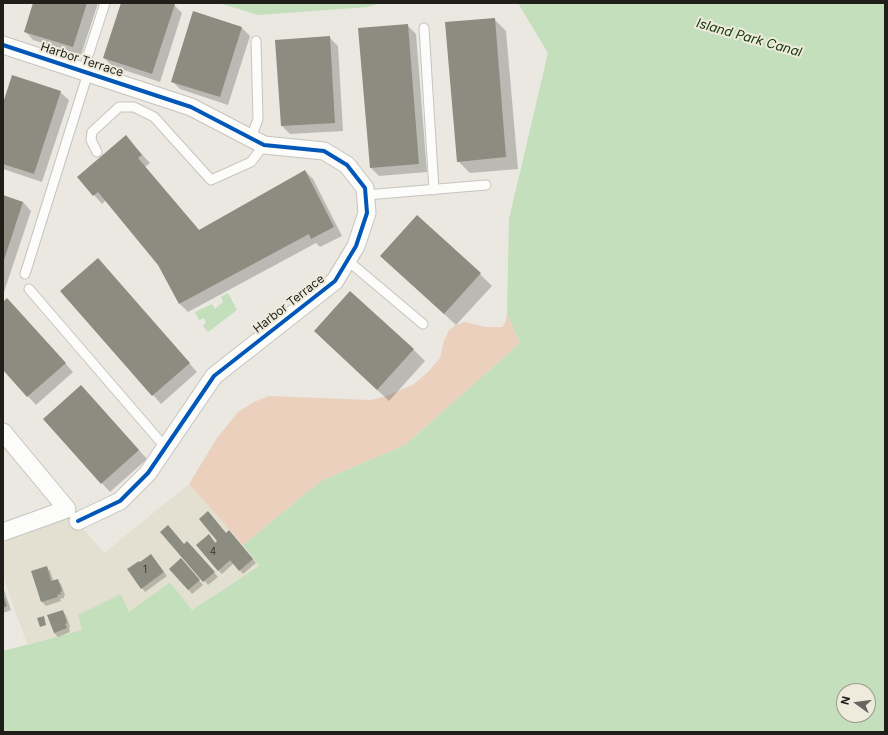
<!DOCTYPE html>
<style>
body{margin:0}
#map{position:relative;width:888px;height:735px;overflow:hidden;background:#eae8e1;font-family:Inter,sans-serif}
canvas{display:block}
.frame{position:absolute;inset:0;border:4px solid #1f1e19;pointer-events:none}
.north{position:absolute;left:836px;top:683px;width:40px;height:40px;box-sizing:border-box;background:#eeebdd;border:1px solid #9b998f;border-radius:50%;rotate:284deg;font-size:11px;font-weight:700;line-height:16px;text-align:center;color:#1f1e19}
.north::after{content:'';display:block;margin:auto;width:14px;height:18px;background:#66655f;clip-path:polygon(50% 0,100% 100%,50% 72%,0 100%)}
</style>
<div id="map">
<canvas width="888" height="735"></canvas>
<div class="frame"></div>
<div class="north">N</div>
</div>
<script>
const ctx = document.querySelector('canvas').getContext('2d');
ctx.lineJoin = 'round';
function fillPath(path, color) {
  ctx.fillStyle = color;
  ctx.fill(path, 'evenodd');
}
function shape(rows) {
  const path = new Path2D();
  for (const r of rows) {
    path.moveTo(r[0], r[1]);
    for (let i = 2; i < r.length; i += 2) path.lineTo(r[i], r[i + 1]);
  }
  return path;
}
function trace(path, color, width, dash) {
  ctx.strokeStyle = color;
  ctx.lineWidth = width;
  ctx.lineCap = dash ? 'butt' : 'round';
  ctx.setLineDash(dash || []);
  ctx.stroke(path);
}
function label(font, color, halo, rows, align = 'center') {
  ctx.font = font + ' Inter,sans-serif';
  ctx.lineWidth = 4;
  ctx.setLineDash([]);
  ctx.textBaseline = 'middle';
  ctx.strokeStyle = halo;
  ctx.fillStyle = color;
  for (const [text, x, y, turn = 0] of rows) {
    ctx.save();
    ctx.translate(x, y);
    ctx.rotate((+turn || 0) * Math.PI / 180);
    ctx.textAlign = isNaN(turn) ? turn : align;
    if (halo) ctx.strokeText(text, 0, 0);
    ctx.fillText(text, 0, 0);
    ctx.restore();
  }
}
fillPath(shape([
 [189,484,243,545,259,566,192,610,170,582,129,612,121,594,82,630,27,644,3,577,3,532,67,509,104,553]
]), '#e4e0d1');
fillPath(shape([
 [507,314,520,343,405,445,321,481,243,545,189,484,217,438,238,412,254,402,269,396,371,400,387,396,414,384,428,372,440,358,444,341,449,330,456,325,465,322,486,327,502,327,505,323]
]), '#ebd0bd');
fillPath(shape([
 [219,3,380,3,368,7,258,15],
 [518,3,885,3,885,732,3,732,3,651,82,630,78,615,121,594,129,612,170,582,192,610,259,566,243,545,321,481,405,445,520,343,507,314,509,219,548,53],
 [844,691,868,691,868,715,844,715],
 [228,293,237,310,208,332,203,326,206,323,204,318,199,320,195,312,212,304,215,309,223,302,221,297]
]), '#c4dfbb');
fillPath(shape([
 [34,3,98,3,81,55,33,40,25,31],
 [122,3,169,3,174,5,182,13,160,82,112,66,104,58],
 [194,13,242,28,250,36,228,105,180,89,172,81],
 [494,19,506,31,518,169,470,173,458,161],
 [407,25,416,34,427,172,379,176,371,168],
 [329,37,338,46,343,131,290,134,282,126],
 [60,92,69,100,42,182,3,169,3,106],
 [126,137,150,163,145,167,200,231,305,171,313,179,342,236,320,247,316,243,188,312,180,304,159,265,106,200,102,204,78,177],
 [3,196,23,202,31,211,4,292,3,292],
 [393,267,480,274,492,286,456,325],
 [106,268,197,372,161,404,62,291],
 [3,303,15,307,73,372,36,405,3,369],
 [315,331,413,349,425,361,389,401],
 [89,394,147,459,110,492,44,420],
 [162,532,184,545,191,546,218,577,208,585],
 [209,535,216,543,233,535,256,563,243,574,234,563,222,574,218,570],
 [151,555,167,576,145,592,142,588,140,564],
 [185,564,203,585,192,594,171,569],
 [46,567,50,571,54,582,57,580,61,584,65,595,64,596,64,598,60,599,61,601,46,606,42,602],
 [3,587,11,610,3,613],
 [62,611,66,615,70,627,69,628,70,632,58,637,54,633]
]), '#0003');
fillPath(shape([
 [33,3,87,3,73,47,24,32],
 [121,3,175,4,152,74,103,58],
 [193,11,242,27,220,97,171,82],
 [495,18,506,157,457,162,445,22],
 [408,24,419,164,370,168,358,28],
 [330,36,335,123,281,126,275,40],
 [12,75,61,91,34,174,3,164,3,103],
 [126,135,142,155,138,158,199,230,305,170,334,227,311,239,309,234,179,304,158,265,98,192,93,196,77,177],
 [3,195,23,202,3,263],
 [417,215,481,273,444,314,380,256],
 [98,258,190,363,152,396,60,291],
 [350,291,414,349,377,390,314,331],
 [7,298,66,363,27,397,3,370,3,302],
 [81,385,139,450,101,484,43,419],
 [208,511,226,533,229,530,253,559,239,571,230,560,218,571,196,545,209,534,215,543,217,541,199,519],
 [168,525,184,544,187,541,215,572,203,582,160,532],
 [151,554,164,572,141,589,127,569,139,561,140,562],
 [181,558,200,580,188,590,169,569],
 [47,566,51,581,58,579,62,591,60,592,61,594,57,595,58,597,41,602,31,571],
 [3,594,7,606,3,608],
 [63,610,67,623,65,624,67,628,54,633,47,615],
 [44,616,46,625,40,627,37,618]
]), '#8c8d80');
const service = shape([
 [424,28,434,190],
 [83,71,105,3],
 [251,138,258,119,256,41],
 [97,152,91,140,92,132,119,107,134,107,154,117,211,180,251,162,264,145],
 [366,195,486,185],
 [347,260,423,324],
 [25,274,88,73],
 [29,289,165,447]
]);
const minor = shape([
 [3,45,191,107,264,145,324,151,347,165,365,188,367,213,356,246,335,281,214,376,148,473,120,501,78,521],
 [3,432,67,509,3,532]
]);
trace(service, '#c6c4be', 11);
trace(minor, '#c6c4be', 19);
trace(service, '#fcfcfa', 9);
trace(minor, '#fcfcfa', 17);
trace(shape([
 [3,45,191,107,264,145,324,151,347,165,365,188,367,213,356,246,335,281,214,376,148,473,120,501,78,521]
]), '#0057b8', 4);
label('10px', '#3a3a33', null, [
 ["4",213,552],
 ["1",145,570]
]);
label('12px', '#1f1e19', '#eeebdd', [
 ["Harbor Terrace",82,60,18],
 ["Harbor Terrace",289,304,-38]
]);
label('italic 13px', '#103708', '#eeebdd', [
 ["Island Park Canal",749,38,16]
]);
</script>
